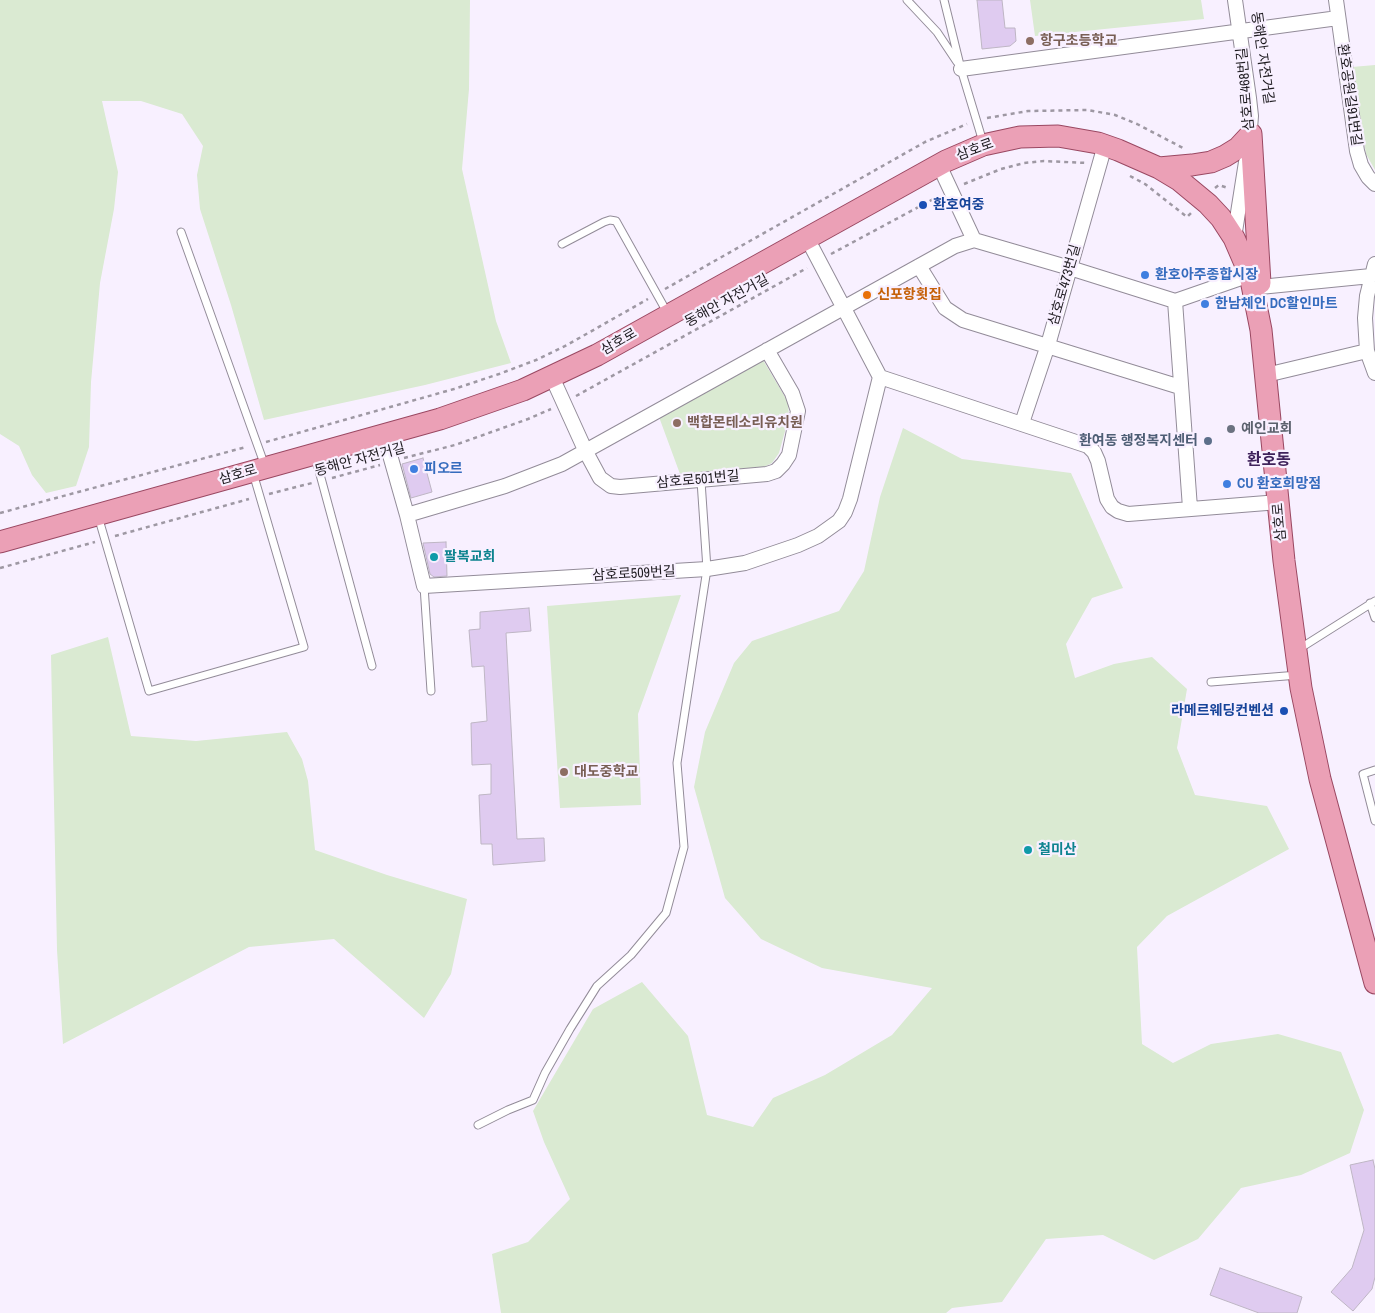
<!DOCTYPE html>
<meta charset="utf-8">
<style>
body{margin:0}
canvas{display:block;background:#f8f0ff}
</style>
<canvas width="1375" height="1313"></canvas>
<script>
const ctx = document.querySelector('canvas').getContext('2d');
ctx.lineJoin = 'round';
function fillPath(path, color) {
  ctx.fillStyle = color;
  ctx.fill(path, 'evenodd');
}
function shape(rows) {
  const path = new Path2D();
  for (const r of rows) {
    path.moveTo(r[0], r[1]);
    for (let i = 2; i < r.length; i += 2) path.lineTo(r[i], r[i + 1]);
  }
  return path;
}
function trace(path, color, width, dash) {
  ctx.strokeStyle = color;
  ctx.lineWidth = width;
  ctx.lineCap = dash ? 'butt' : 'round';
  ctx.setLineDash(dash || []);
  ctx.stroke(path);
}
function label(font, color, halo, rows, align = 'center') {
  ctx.font = font + ' "Archivo Narrow","Noto Sans KR",sans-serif';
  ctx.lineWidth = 4.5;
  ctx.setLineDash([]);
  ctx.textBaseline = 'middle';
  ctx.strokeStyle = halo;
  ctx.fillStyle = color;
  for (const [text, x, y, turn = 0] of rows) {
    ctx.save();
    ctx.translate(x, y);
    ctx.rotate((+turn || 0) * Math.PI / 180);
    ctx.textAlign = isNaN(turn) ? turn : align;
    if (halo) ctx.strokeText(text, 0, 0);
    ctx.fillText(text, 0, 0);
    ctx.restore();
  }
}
fillPath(shape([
 [0,0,470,0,469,89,462,169,496,321,511,363,425,385,264,420,231,305,200,209,197,175,203,146,182,114,141,101,102,101,118,172,114,209,100,283,91,382,89,447,76,486,46,493,32,475,19,446,0,434],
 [1030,0,1201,0,1204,19,1035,36],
 [1375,65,1375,170,1366,154,1352,67],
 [763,360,788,402,789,417,779,453,772,463,764,467,680,474,659,417],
 [903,428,962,459,1071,473,1123,588,1092,598,1066,644,1075,678,1114,664,1152,657,1187,689,1177,748,1195,795,1267,806,1289,849,1167,916,1137,947,1142,1044,1173,1063,1211,1044,1278,1034,1341,1052,1364,1110,1350,1153,1301,1175,1241,1188,1198,1239,1154,1260,1103,1235,1046,1239,1002,1302,952,1308,946,1313,501,1313,492,1254,528,1242,570,1199,544,1142,533,1111,593,1009,642,982,688,1036,707,1115,753,1127,773,1098,825,1075,892,1035,932,988,822,968,761,939,725,898,694,787,705,732,734,663,752,641,839,611,864,571,880,497],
 [681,595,638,714,641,805,560,808,547,606],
 [108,637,131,736,196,741,287,732,302,759,308,781,315,850,387,875,467,899,451,974,424,1018,334,939,249,947,63,1044,57,950,51,655]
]), '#daead2');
const building = shape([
 [977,0,1002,0,1005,28,1015,28,1016,41,1010,46,982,49,977,0],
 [423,458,432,492,411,498,402,464,423,458],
 [446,542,447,576,434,577,430,574,423,543,446,542],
 [529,608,531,631,506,633,517,839,544,838,545,861,493,865,492,844,481,844,479,795,491,794,491,764,472,765,471,723,487,721,484,666,472,667,469,630,480,629,480,612,529,608],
 [1373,1160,1375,1169,1375,1277,1372,1289,1353,1311,1331,1292,1352,1268,1364,1230,1350,1165,1373,1160],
 [1220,1268,1302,1297,1297,1313,1259,1313,1210,1295,1220,1268]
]);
fillPath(building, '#dfcbf0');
trace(building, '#beb6c4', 1);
const lane = shape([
 [907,0,937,32,957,62],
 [944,0,961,69,983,142],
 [181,232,265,466],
 [562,244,604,222,610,220,616,221,668,314],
 [315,456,372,666],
 [98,516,149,691,304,647,253,473],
 [424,586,431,691],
 [1370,603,1375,618],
 [1299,649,1375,601],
 [1211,682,1298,675],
 [1375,770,1363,774,1375,821],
 [478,1125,508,1110,533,1100,545,1073,570,1029,597,986,631,955,666,913,684,847,677,763,707,569,701,481]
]);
const street = shape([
 [1235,0,1249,98,1251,116,1249,141],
 [1336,0,1357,151,1361,165,1368,177,1375,184],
 [961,69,1338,18],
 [939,165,974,240],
 [807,238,880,377,1088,446,1094,452,1098,461,1107,499,1112,507,1118,511,1128,514,1279,502],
 [1234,238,1246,162],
 [1375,264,1367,296,1365,318,1367,351,1375,373],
 [919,266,945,308,963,320,1180,387],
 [1260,287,1371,276],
 [1175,301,1250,275],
 [1266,375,1367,351],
 [552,377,586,452,600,478,611,486,620,487,767,474,776,471,783,464,789,455,798,411,792,393,767,350],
 [1022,423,1048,345,1105,145],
 [384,434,407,515,424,586,707,569,745,563,798,545,818,536,839,521,845,512,850,499,880,377],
 [407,515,505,486,562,464,955,246,974,240,1070,268,1175,301,1190,508]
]);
const primary = shape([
 [1251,134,1260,283],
 [1159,168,1192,165,1211,162,1225,156,1238,148,1251,134],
 [0,542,440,419,523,390,597,355,946,161,983,145,1020,137,1058,136,1098,143,1118,150,1159,168,1179,180,1208,204,1221,218,1234,238,1250,275,1261,330,1284,561,1301,688,1320,779,1375,983]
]);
trace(lane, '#938c99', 9);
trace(street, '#938c99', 16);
trace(primary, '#9a4862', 23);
trace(shape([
 [987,118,1028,111,1088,110,1115,115,1137,124,1183,148],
 [1130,176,1145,184,1187,217,1192,212],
 [964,184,1001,169,1024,163,1044,161,1087,163],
 [1215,188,1219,185,1228,188],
 [831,254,939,196],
 [665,289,925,142,967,124],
 [576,396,807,268],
 [266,442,454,389,499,374,536,360,567,345,648,299],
 [404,458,455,445,528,419,551,409],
 [332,478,380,465],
 [269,494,312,483],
 [0,513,246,447],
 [115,536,249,499],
 [0,568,95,542]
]), '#9e98a3', 2.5, [4, 4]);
trace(lane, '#fff', 7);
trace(street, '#fff', 14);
trace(primary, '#eba0b6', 21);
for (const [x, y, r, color] of [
 [1030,41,5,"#8d6e63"],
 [923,205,5,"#1a4fb4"],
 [1145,275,5,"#3f7fe0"],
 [867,295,5,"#e8710a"],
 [1205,304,5,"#3f7fe0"],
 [677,423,5,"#8d6e63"],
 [1231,429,5,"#6b7280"],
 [1208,441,5,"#5c6f8a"],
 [414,469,5,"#3f7fe0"],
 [1227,484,5,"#3f7fe0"],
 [434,557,5,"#0f9aa8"],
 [1284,711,5,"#1a4fb4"],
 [564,772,5,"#8d6e63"],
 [1028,850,5,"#0f9aa8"]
]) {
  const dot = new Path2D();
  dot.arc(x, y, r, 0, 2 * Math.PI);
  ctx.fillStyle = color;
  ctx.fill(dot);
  trace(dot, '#f8f0ff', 2);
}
label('bold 14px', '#785e54', '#f8f0ff', [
 ["항구초등학교",1040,41],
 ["백합몬테소리유치원",687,423],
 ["대도중학교",574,772]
], 'left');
label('14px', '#1e1b20', '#f8f0ff', [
 ["동해안 자전거길",1262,58,82],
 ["삼호로468번길",1246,89,-95],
 ["환호공원길91번길",1349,95,82],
 ["삼호로",975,150,-20],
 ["삼호로473번길",1065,285,-74],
 ["동해안 자전거길",727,301,-29],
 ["삼호로",619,342,-30],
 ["동해안 자전거길",360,460,-15],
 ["삼호로",238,475,-16],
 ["삼호로501번길",698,480,-5],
 ["삼호로",1280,522,-95],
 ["삼호로509번길",634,574,-3]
]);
label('bold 14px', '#164399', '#f8f0ff', [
 ["환호여중",933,205],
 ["라메르웨딩컨벤션",1274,711,"right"]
], 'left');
label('bold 14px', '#366cbe', '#f8f0ff', [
 ["환호아주종합시장",1155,275],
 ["한남체인 DC할인마트",1215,304],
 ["피오르",424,469],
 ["CU 환호희망점",1237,484]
], 'left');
label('bold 14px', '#c56008', '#f8f0ff', [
 ["신포항횟집",877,295]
], 'left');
label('bold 14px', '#5b616d', '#f8f0ff', [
 ["예인교회",1241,429]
], 'left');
label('bold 14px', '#4e5e75', '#f8f0ff', [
 ["환여동 행정복지센터",1198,441]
], 'right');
label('bold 14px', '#0d838f', '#f8f0ff', [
 ["팔복교회",444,557],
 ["철미산",1038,850]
], 'left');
label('bold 16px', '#3f225b', '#f8f0ff', [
 ["환호동",1269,461]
]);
</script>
